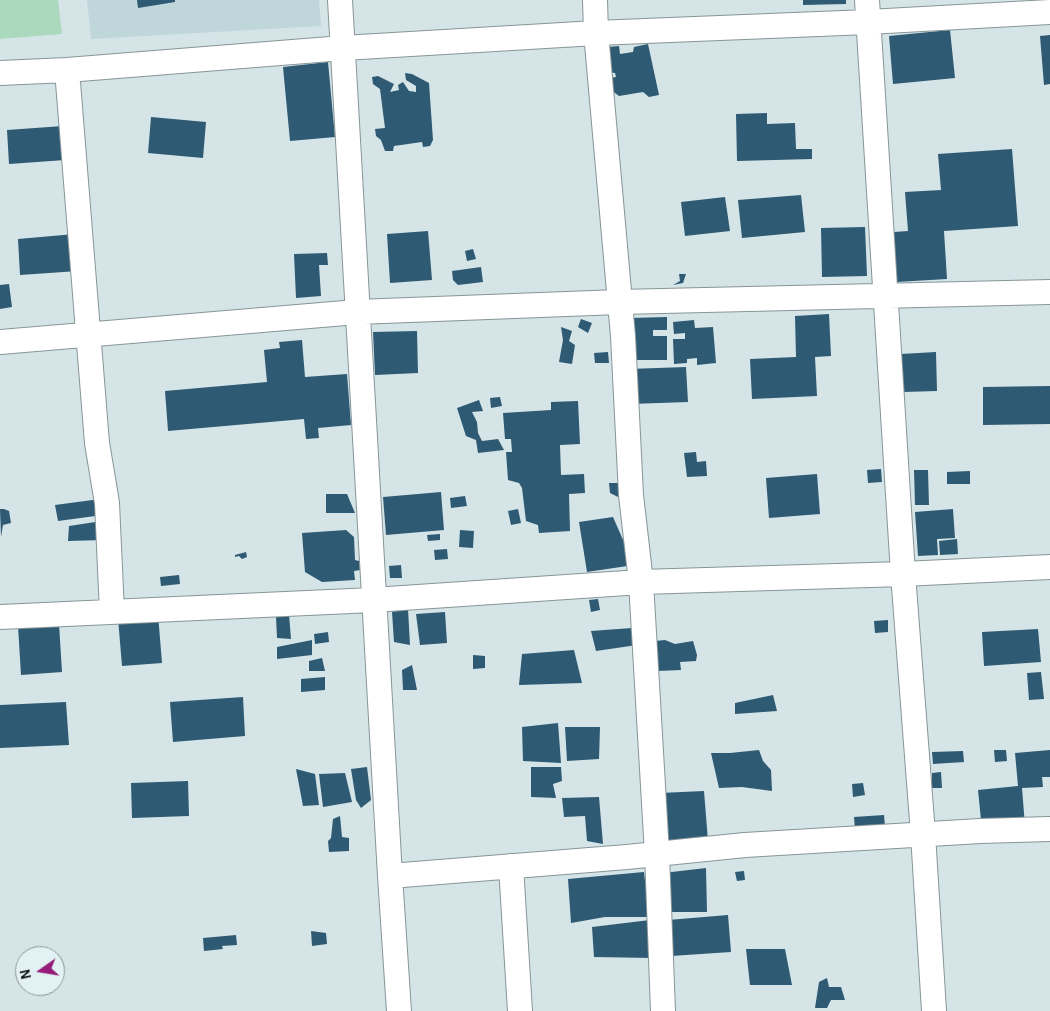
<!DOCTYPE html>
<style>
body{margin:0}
#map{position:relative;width:1050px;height:1011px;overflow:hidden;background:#d5e4e7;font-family:"Alegreya Sans",sans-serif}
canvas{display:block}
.north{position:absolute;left:15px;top:946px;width:50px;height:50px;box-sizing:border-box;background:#e2f2f4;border:1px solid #8c9799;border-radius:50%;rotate:257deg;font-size:14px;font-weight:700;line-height:20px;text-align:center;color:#0a0f10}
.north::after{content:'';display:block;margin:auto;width:18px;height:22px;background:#961e7a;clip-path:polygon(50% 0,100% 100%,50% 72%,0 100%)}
</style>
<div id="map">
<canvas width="1050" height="1011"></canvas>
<div class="north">N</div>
</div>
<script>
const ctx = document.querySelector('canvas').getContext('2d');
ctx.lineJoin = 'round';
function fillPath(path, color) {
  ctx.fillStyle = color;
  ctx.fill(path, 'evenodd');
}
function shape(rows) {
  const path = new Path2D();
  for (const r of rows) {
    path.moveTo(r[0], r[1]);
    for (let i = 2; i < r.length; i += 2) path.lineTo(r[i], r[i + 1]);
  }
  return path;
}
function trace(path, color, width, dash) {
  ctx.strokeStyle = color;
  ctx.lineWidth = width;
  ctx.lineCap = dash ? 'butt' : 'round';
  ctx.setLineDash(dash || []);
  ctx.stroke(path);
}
fillPath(shape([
 [87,0,319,0,321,26,91,39]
]), '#bfd7db');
fillPath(shape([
 [0,0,58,0,62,34,0,39]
]), '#aad9bd');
fillPath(shape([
 [137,0,175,0,175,2,138,8],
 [803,0,846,0,846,4,803,5],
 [950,30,955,78,893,84,889,36],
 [1050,35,1050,84,1044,85,1040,36],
 [648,44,659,95,649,97,643,92,619,96,611,90,610,78,616,77,615,73,606,72,608,47,619,46,620,54,633,52,634,47],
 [328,62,335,137,290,141,283,67],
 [405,73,412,74,429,83,433,140,430,146,423,147,422,142,394,146,393,151,385,151,381,140,376,136,375,129,385,128,380,89,373,84,372,77,378,76,394,84,390,92,399,90,398,85,403,82,409,91,416,92,416,86,406,80],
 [767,113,767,124,795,123,796,149,812,149,812,159,737,161,736,114],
 [151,117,206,122,203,158,148,153],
 [63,126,65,160,9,164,7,130],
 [1012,149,1018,226,944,231,947,279,897,282,894,232,908,231,905,192,941,190,938,154],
 [801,195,805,232,742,238,738,200],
 [725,197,730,231,685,236,681,202],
 [865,227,867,276,822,277,821,228],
 [428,231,432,280,390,283,387,234],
 [75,234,78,271,20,275,18,239],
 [473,249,476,259,467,261,465,251],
 [327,253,328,265,319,265,321,296,296,298,294,254],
 [481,267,483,282,458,285,453,280,452,271],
 [679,274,686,274,683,283,673,285,680,281],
 [9,284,12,307,0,309,0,285],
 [829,314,831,356,815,357,817,396,752,399,750,359,796,357,795,316],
 [667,317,667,330,653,330,653,336,667,336,667,360,635,360,630,318],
 [581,319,592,323,588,333,578,327],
 [694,320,695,328,713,327,716,363,697,365,697,358,687,359,687,363,674,364,673,339,685,339,685,333,674,334,673,322],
 [561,327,572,331,569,341,575,345,572,364,559,362,563,340],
 [417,331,418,373,375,375,373,332],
 [302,340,305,377,347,374,351,425,318,428,319,438,306,439,304,419,168,431,165,391,267,382,264,350,280,348,279,342],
 [608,352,609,363,595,363,594,353],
 [936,352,937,391,903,392,901,354],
 [686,367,688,402,630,404,628,369],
 [1050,386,1050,424,983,425,983,387],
 [500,397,502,406,491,408,490,398],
 [479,400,483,411,472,412,477,422,478,433,482,441,498,439,504,450,478,453,476,440,466,436,457,408],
 [578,401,580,444,560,445,561,475,584,474,585,493,569,494,570,531,539,533,538,525,526,521,522,488,519,483,508,480,506,452,512,452,511,439,505,439,503,413,551,410,551,402],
 [696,452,697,462,706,461,707,476,687,477,684,453],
 [881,469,882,482,868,483,867,470],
 [914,470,928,470,929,505,915,505],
 [970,471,970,484,947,484,947,472],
 [817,474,820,514,769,518,766,478],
 [609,483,619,483,625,496,618,497,610,493],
 [441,492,444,530,386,535,383,497],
 [326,494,347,494,355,513,326,513],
 [465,496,467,506,451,508,450,498],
 [100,499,103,515,58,521,55,505],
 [0,509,4,509,9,511,11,523,3,525,1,537],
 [518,509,521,523,511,525,508,511],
 [953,509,955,538,937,539,938,555,918,556,915,512],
 [613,517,634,565,587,572,579,522],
 [102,521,103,540,68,541,69,526],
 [346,530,354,537,355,560,359,561,360,570,354,571,355,580,322,582,305,572,302,533],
 [460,530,474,531,473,548,459,547],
 [440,534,440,540,428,541,427,535],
 [957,539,958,554,940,555,939,541],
 [447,549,448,559,435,560,434,550],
 [246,552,247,557,242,559,239,556,235,557,235,555],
 [401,565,402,578,390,578,389,566],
 [179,575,180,584,161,586,160,577],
 [598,599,600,610,591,612,589,600],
 [408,609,410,645,394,642,392,612],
 [445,612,447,643,420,645,416,614],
 [158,614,162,663,122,666,118,618],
 [289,614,291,639,277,638,276,617],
 [888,620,888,632,875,633,874,621],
 [59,624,62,672,21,675,18,626],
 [632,628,637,645,596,651,591,631],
 [1038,629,1041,662,984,666,982,632],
 [328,632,329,642,315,644,314,634],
 [312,640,312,655,277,659,277,647],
 [665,640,675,644,693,641,697,655,696,661,680,662,681,670,657,671,655,641],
 [574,650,582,683,519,685,522,654],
 [473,655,485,656,485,668,473,669],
 [322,658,325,671,309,671,309,661],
 [412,665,417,690,403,690,402,670],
 [1041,672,1044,699,1029,700,1027,673],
 [325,677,325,690,301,692,301,679],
 [773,695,777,711,735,714,735,703],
 [243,697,245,736,173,742,170,702],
 [66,702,69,745,0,748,0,705],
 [558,723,561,763,523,761,522,727],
 [565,727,600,727,599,759,567,761],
 [759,750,763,761,771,770,772,791,742,787,719,788,711,753,730,753],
 [994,750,1006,750,1007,761,995,762],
 [1050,750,1050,777,1042,777,1043,787,1022,788,1025,826,982,830,978,790,1018,786,1015,753],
 [963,751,964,762,933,764,932,752],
 [367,767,371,800,361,808,356,800,351,769],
 [531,767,561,767,562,781,553,784,556,798,531,797],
 [296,769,315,774,319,805,303,806],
 [941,772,942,788,932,788,932,773],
 [345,773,352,802,323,807,319,774],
 [188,781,189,816,132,818,131,783],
 [863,783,865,795,853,797,852,784],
 [704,791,708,841,663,842,660,793],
 [599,797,603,844,587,841,585,816,564,817,562,798],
 [884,815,885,827,855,830,854,817],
 [340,816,342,837,349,838,349,851,329,852,328,841,331,838,333,819],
 [706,868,707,912,669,912,663,873],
 [744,871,745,880,737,881,735,872],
 [644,872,649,917,605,917,571,923,568,879],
 [728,915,731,952,671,956,668,920],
 [650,920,653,958,594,957,592,927],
 [311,931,326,933,327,944,312,946],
 [236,935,237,945,222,946,223,949,204,951,203,938],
 [746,949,785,949,792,985,750,985],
 [827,978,829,987,841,987,845,1000,831,1000,827,1008,815,1008,819,982]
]), '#2e5a74');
const minor = shape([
 [340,0,390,876,399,1011],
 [595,0,596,33,623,336,631,495,641,582,657,854,663,1011],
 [867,0,903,574,923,834,934,1011],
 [67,70,97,443,107,503,112,612],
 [0,73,67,70,343,48,596,33,868,22,1050,12],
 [0,342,357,312,619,302,1050,292],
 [0,617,373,600,641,582,903,574,1050,567],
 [511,866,520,1011],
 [390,876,627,857,745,845,980,831,1050,829]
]);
trace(minor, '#879598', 26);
trace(minor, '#fff', 24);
</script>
